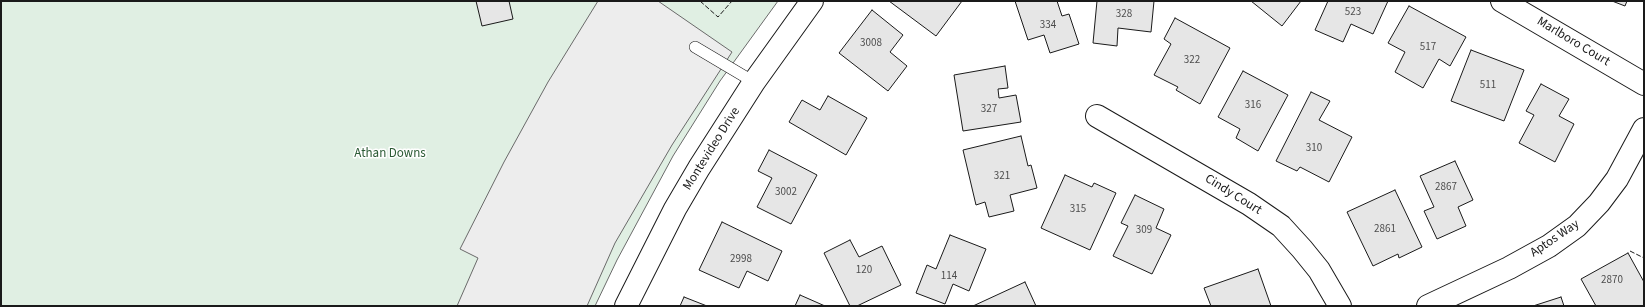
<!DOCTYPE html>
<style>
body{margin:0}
#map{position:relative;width:1645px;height:307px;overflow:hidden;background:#fff;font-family:"Source Sans 3",sans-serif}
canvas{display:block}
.frame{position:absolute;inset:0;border:2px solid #1a1a1a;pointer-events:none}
</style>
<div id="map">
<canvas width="1645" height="307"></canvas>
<div class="frame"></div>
</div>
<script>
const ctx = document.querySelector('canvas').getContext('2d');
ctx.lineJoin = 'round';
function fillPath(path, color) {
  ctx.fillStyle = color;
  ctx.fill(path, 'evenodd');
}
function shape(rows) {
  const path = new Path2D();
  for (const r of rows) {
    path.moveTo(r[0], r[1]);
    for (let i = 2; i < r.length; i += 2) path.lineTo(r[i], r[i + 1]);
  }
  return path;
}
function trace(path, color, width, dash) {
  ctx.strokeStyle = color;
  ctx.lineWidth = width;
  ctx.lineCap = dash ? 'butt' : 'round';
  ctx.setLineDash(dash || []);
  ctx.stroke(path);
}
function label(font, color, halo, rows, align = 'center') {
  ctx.font = font + ' "Source Sans 3",sans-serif';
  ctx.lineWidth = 3;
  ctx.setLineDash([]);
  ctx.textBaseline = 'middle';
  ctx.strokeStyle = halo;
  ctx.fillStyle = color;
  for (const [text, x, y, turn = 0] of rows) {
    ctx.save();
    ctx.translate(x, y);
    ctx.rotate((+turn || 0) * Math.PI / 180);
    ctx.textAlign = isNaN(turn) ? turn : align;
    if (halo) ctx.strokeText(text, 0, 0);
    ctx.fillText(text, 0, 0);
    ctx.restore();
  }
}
const green = shape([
 [1,1,778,1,720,81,673,156,617,260,595,306,1,306,1,1]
]);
fillPath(green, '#e0efe3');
trace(green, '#6a6a6a', 1);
const parking = shape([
 [598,1,658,1,732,52,672,145,615,243,587,306,457,306,478,258,460,249,504,162,548,82,598,1]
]);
fillPath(parking, '#ededed');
trace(parking, '#6a6a6a', 1);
const building = shape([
 [476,1,509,1,513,19,482,26,476,1],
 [889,1,962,1,936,36,889,1],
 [1015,1,1057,1,1062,16,1069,14,1079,44,1050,53,1044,35,1028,40,1015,1],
 [1097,1,1154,1,1151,32,1118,28,1117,46,1093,43,1097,1],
 [1251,1,1301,1,1282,26,1251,1],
 [1328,1,1388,1,1373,34,1351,24,1343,42,1315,30,1328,1],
 [1612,1,1627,1,1625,6,1612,1],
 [1409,6,1466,37,1450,66,1439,59,1423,88,1395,72,1405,52,1388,43,1409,6],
 [872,10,903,35,890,52,907,66,888,91,839,53,872,10],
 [1175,18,1230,48,1200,104,1176,90,1178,87,1154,75,1171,44,1164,39,1175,18],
 [1471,50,1524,70,1504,121,1451,101,1471,50],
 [1005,66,1008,88,998,89,999,98,1016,95,1021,122,963,131,954,75,1005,66],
 [1243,71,1288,95,1258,151,1236,138,1240,129,1218,117,1243,71],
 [1541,84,1569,99,1559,116,1574,124,1555,162,1519,143,1534,115,1526,111,1541,84],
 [1311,92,1330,101,1319,120,1352,137,1329,182,1300,167,1297,171,1276,161,1311,92],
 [828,96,867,118,846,155,789,122,802,100,820,110,828,96],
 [1021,136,1028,166,1031,165,1037,188,1010,195,1014,211,989,217,985,202,976,205,963,150,1021,136],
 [769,150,817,175,791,224,757,207,772,178,758,171,769,150],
 [1455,161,1473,200,1458,207,1466,226,1437,239,1424,211,1434,207,1420,176,1455,161],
 [1065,175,1092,187,1094,183,1116,193,1090,250,1041,228,1065,175],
 [1395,190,1422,247,1399,258,1398,254,1373,266,1347,212,1395,190],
 [1135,195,1164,209,1156,228,1171,235,1152,274,1113,256,1128,226,1121,223,1135,195],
 [722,222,782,251,768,281,747,271,739,288,699,270,722,222],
 [950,235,986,249,969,291,953,284,945,304,916,293,927,265,936,269,950,235],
 [850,240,859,257,882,246,901,285,857,306,850,306,824,253,850,240],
 [1628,253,1644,282,1644,306,1596,306,1581,279,1628,253],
 [1258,269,1271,306,1211,306,1204,288,1258,269],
 [1025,282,1036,306,973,306,1025,282],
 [800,295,825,306,795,306,800,295],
 [684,297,707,306,680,306,684,297],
 [1561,297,1564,306,1533,306,1561,297]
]);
fillPath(building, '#e6e6e6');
trace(building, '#1a1a1a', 1);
const lane = shape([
 [695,47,754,82]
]);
const street = shape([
 [1502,1,1644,84],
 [1097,116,1249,204,1281,226,1302,249,1319,270,1340,306],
 [1428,306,1509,268,1549,246,1577,226,1599,203,1617,179,1644,129]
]);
const secondary = shape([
 [626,306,675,209,699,168,754,82,812,1]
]);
trace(lane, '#1a1a1a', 12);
trace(street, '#1a1a1a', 24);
trace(secondary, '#1a1a1a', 24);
trace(lane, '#fff', 11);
trace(street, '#fff', 22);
trace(secondary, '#fff', 22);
trace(shape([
 [700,1,718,17,732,1],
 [1630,251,1644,258]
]), '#1a1a1a', 1, [5, 2]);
label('11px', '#4d4d4d', null, [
 ["523",1353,13],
 ["328",1124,15],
 ["334",1048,26],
 ["3008",871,44],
 ["517",1428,48],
 ["322",1192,61],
 ["511",1488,86],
 ["316",1253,106],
 ["327",989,110],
 ["310",1314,149],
 ["321",1002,177],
 ["2867",1446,188],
 ["3002",786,193],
 ["315",1078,210],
 ["2861",1385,230],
 ["309",1144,231],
 ["2998",741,260],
 ["120",864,271],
 ["114",949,277],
 ["2870",1612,281]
]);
label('13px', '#1a1a1a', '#fff', [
 ["Marlboro Court",1573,42,31],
 ["Montevideo Drive",712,149,-58],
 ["Cindy Court",1233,195,32],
 ["Aptos Way",1555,239,-34]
]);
label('13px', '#2b5a34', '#fff', [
 ["Athan Downs",390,154]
]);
</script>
